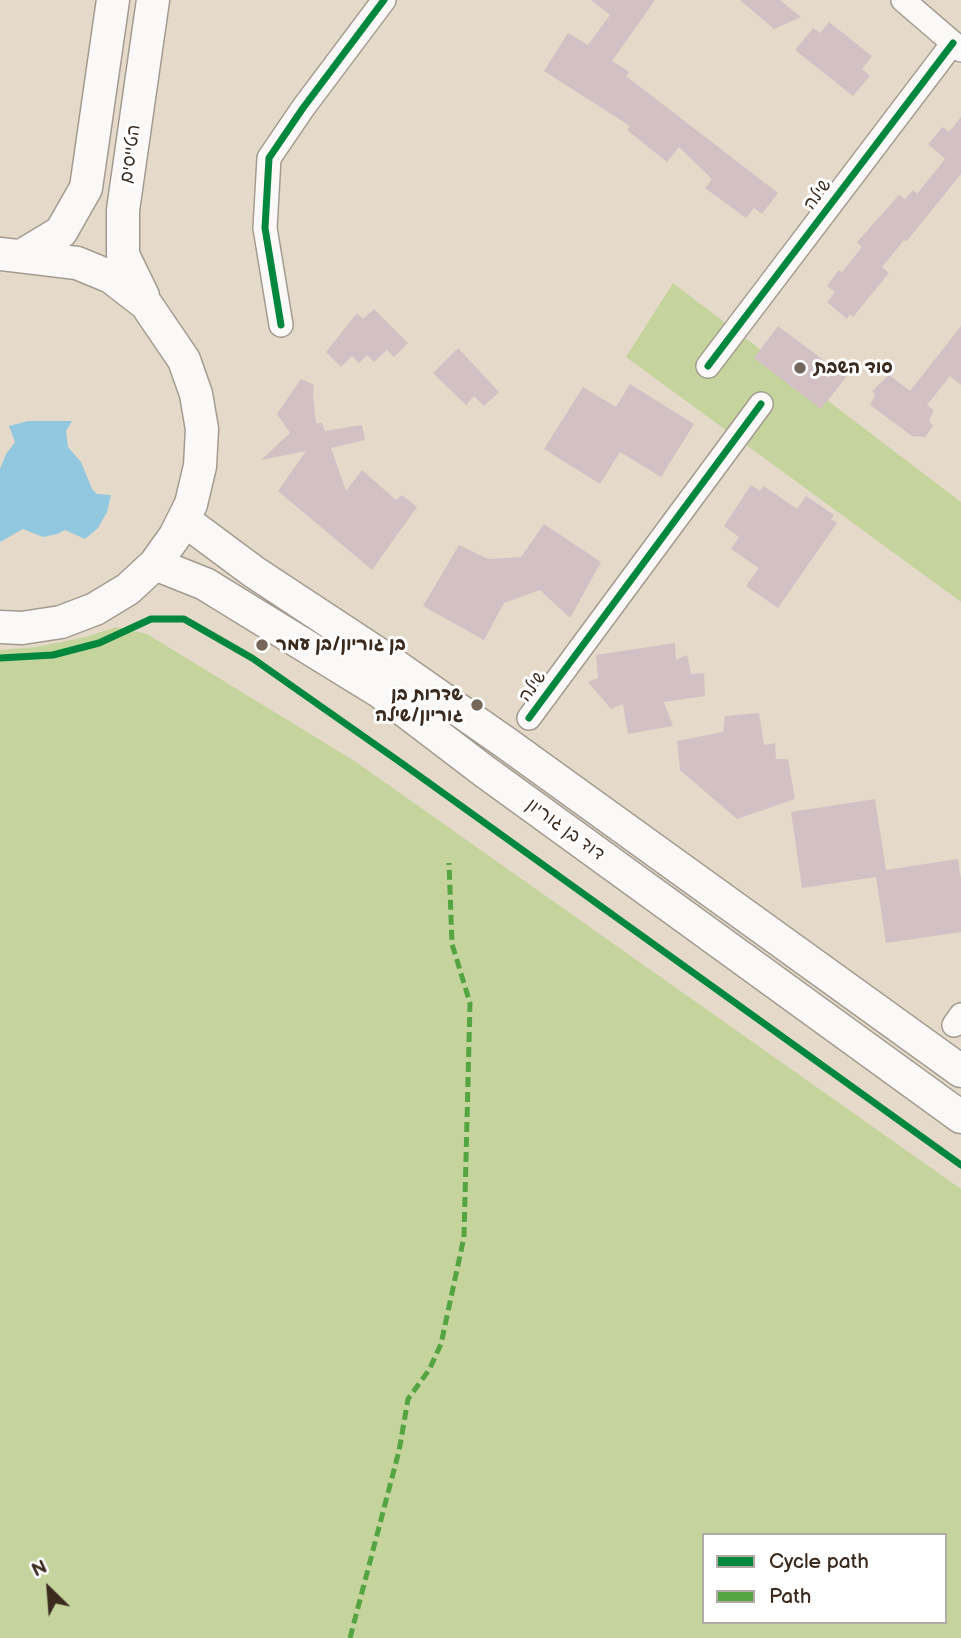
<!DOCTYPE html>
<meta charset="utf-8">
<style>
body{margin:0}
#map{position:relative;width:961px;height:1638px;overflow:hidden;background:#e5d9c9;font-family:"Balsamiq Sans",sans-serif}
canvas{display:block}
.legend{position:absolute;left:702px;top:1533px;width:245px;height:91px;box-sizing:border-box;background:#fff;border:2px solid #b1aaa5;margin:0;padding:9px 12px;list-style:none;font-size:21px;color:#3b2a1e}
.legend li{display:flex;align-items:center;gap:14px;height:35px}
.legend b{width:35px;border:2px solid #b1aaa5}
.north{position:absolute;left:14px;top:1554px;width:70px;height:70px;-webkit-text-stroke:5px #fff;paint-order:stroke;rotate:335deg;font-size:19px;font-weight:700;line-height:28px;text-align:center;color:#3b2a1e}
.north::after{content:'';display:block;margin:auto;width:24px;height:32px;background:#3b2a1e;clip-path:polygon(50% 0,100% 100%,50% 72%,0 100%)}
</style>
<div id="map">
<canvas width="961" height="1638"></canvas>
<ul class="legend">
<li><b style="height:9px;background:#00873e"></b>Cycle path</li>
<li><b style="height:9px;background:#54a441"></b>Path</li>
</ul>
<div class="north">N</div>
</div>
<script>
const ctx = document.querySelector('canvas').getContext('2d');
ctx.lineJoin = 'round';
function fillPath(path, color) {
  ctx.fillStyle = color;
  ctx.fill(path, 'evenodd');
}
function shape(rows) {
  const path = new Path2D();
  for (const r of rows) {
    path.moveTo(r[0], r[1]);
    for (let i = 2; i < r.length; i += 2) path.lineTo(r[i], r[i + 1]);
  }
  return path;
}
function trace(path, color, width, dash) {
  ctx.strokeStyle = color;
  ctx.lineWidth = width;
  ctx.lineCap = dash ? 'butt' : 'round';
  ctx.setLineDash(dash || []);
  ctx.stroke(path);
}
function label(font, color, halo, rows, align = 'center') {
  ctx.font = font + ' "Balsamiq Sans","Playpen Sans Hebrew",sans-serif';
  ctx.lineWidth = 6;
  ctx.setLineDash([]);
  ctx.textBaseline = 'middle';
  ctx.strokeStyle = halo;
  ctx.fillStyle = color;
  for (const [text, x, y, turn = 0] of rows) {
    ctx.save();
    ctx.translate(x, y);
    ctx.rotate((+turn || 0) * Math.PI / 180);
    ctx.textAlign = isNaN(turn) ? turn : align;
    if (halo) ctx.strokeText(text, 0, 0);
    ctx.fillText(text, 0, 0);
    ctx.restore();
  }
}
fillPath(shape([
 [673,283,961,502,961,602,626,357],
 [116,627,147,634,356,762,961,1189,961,1638,0,1638,0,650,36,647,86,637],
 [704,1535,945,1535,945,1622,704,1622]
]), '#c5d49d');
fillPath(shape([
 [28,421,72,421,66,431,68,447,81,462,92,489,97,494,111,495,107,512,98,528,85,539,65,530,57,534,43,537,23,529,0,542,0,469,6,454,15,442,9,426]
]), '#92c7e0');
fillPath(shape([
 [591,0,655,0,612,61,629,72,626,76,778,193,762,214,754,208,746,218,705,188,712,179,679,147,667,162,627,130,630,126,544,71,568,33,588,45,610,15],
 [740,0,780,0,801,17,774,29],
 [829,22,872,56,862,69,870,76,853,96,795,50,813,28,820,33],
 [961,117,961,174,906,242,904,240,882,267,889,273,853,317,850,314,847,319,827,302,835,292,827,286,839,270,842,272,862,247,857,242,899,195,905,199,913,190,917,194,945,159,928,144,943,127,949,132],
 [374,309,408,343,394,357,387,350,374,362,367,355,359,363,352,356,341,367,326,352,357,313,363,319],
 [778,326,846,377,821,409,754,358],
 [961,326,961,385,950,376,927,405,934,410,929,421,933,426,925,437,912,436,870,405,875,394,872,391,889,375,910,391],
 [458,348,499,392,484,406,474,396,466,405,433,373],
 [301,379,314,385,313,395,316,423,322,423,325,431,362,425,365,440,331,448,346,491,362,470,396,500,402,495,417,507,372,570,278,491,306,451,261,460,290,433,277,414],
 [630,384,694,424,661,477,620,452,600,484,544,449,583,387,616,407],
 [751,485,760,491,764,486,797,509,806,496,834,515,831,519,837,523,778,608,746,586,759,568,731,549,739,537,724,526],
 [544,524,601,562,570,618,540,590,504,603,484,640,423,606,459,545,488,559,521,557],
 [675,643,676,660,687,655,691,674,704,673,705,696,664,702,673,726,628,734,623,704,611,709,588,682,598,678,596,655],
 [759,713,764,745,775,743,776,759,788,759,795,799,737,819,680,770,677,741,723,732,725,716],
 [875,799,886,870,958,859,961,880,961,932,886,943,876,877,802,888,791,812]
]), '#d3c0c4');
const street = shape([
 [903,0,961,50],
 [281,325,265,228,269,158,303,108,384,0],
 [708,366,953,43],
 [529,718,761,404],
 [954,1025,961,1015]
]);
const secondary = shape([
 [0,254,77,263,111,277,146,304,184,360,196,394,202,429,200,466,191,504,175,536,155,564,128,589,95,609,61,622,22,628,0,627],
 [23,255,61,232,86,188,113,0],
 [143,296,123,255,123,210,153,0],
 [184,520,254,572,383,657,506,743,961,1071],
 [155,564,205,584,379,691,484,771,961,1117]
]);
trace(street, '#a49b90', 26);
trace(secondary, '#a49b90', 35);
trace(street, '#fbf9f7', 23);
trace(secondary, '#fbf9f7', 32);
trace(shape([
 [350,1638,399,1451,408,1399,429,1370,441,1344,464,1237,470,1003,452,944,449,863]
]), '#54a441', 5, [10, 5]);
trace(shape([
 [281,325,265,228,269,158,303,108,384,0],
 [708,366,953,43],
 [0,658,53,655,99,643,151,619,184,619,252,658,400,762,961,1165],
 [529,718,761,404]
]), '#00873e', 7);
for (const [x, y, r, color] of [
 [800,368,7,"#76675a"],
 [262,645,7,"#76675a"],
 [477,705,7,"#76675a"]
]) {
  const dot = new Path2D();
  dot.arc(x, y, r, 0, 2 * Math.PI);
  ctx.fillStyle = color;
  ctx.fill(dot);
  trace(dot, '#fff', 2.5);
}
label('18px', '#3b2a1e', '#fff', [
 ["הטייסים",131,154,-82],
 ["שילה",818,195,-53],
 ["שילה",533,687,-54],
 ["דוד בן גוריון",565,830,36]
]);
label('bold 18px', '#3b2a1e', '#fff', [
 ["סוד השבת",814,368],
 ["בן גוריון/בן עמר",276,645],
 ["שדרות בן",463,695,"right"],
 ["גוריון/שילה",463,716,"right"]
], 'left');
</script>
